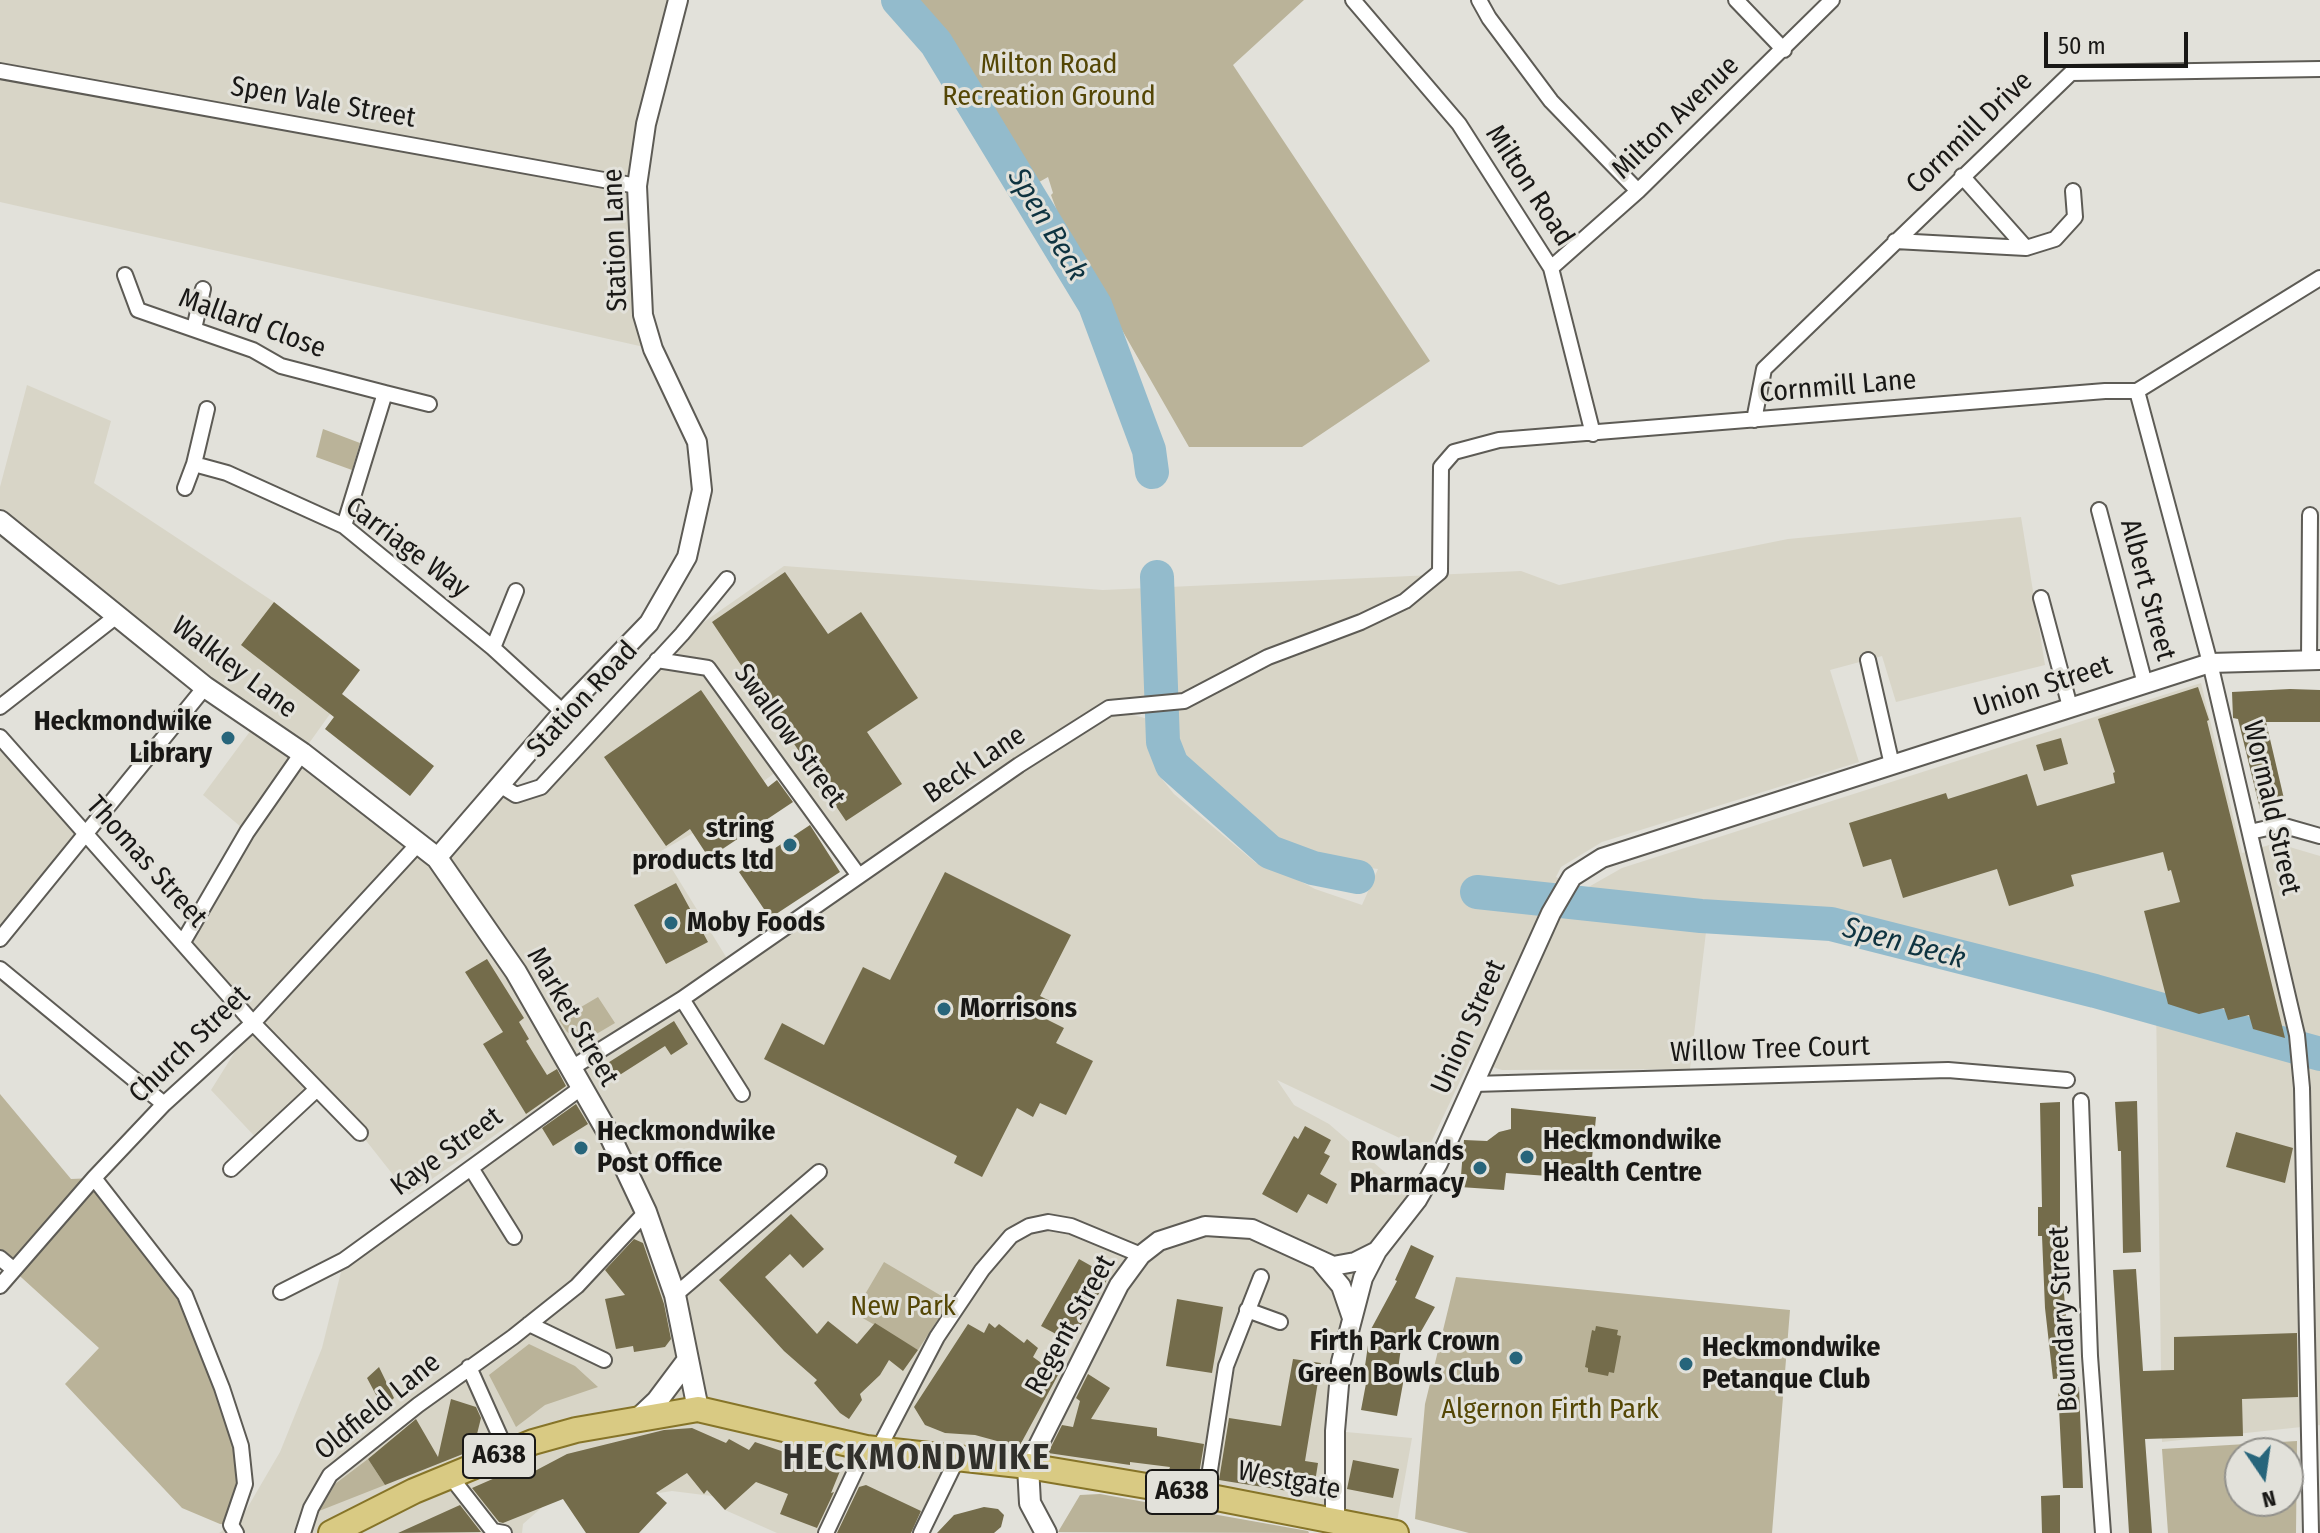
<!DOCTYPE html>
<style>
body{margin:0}
#map{position:relative;width:2320px;height:1533px;overflow:hidden;background:#e2e1da;font-family:"Fira Sans Condensed",sans-serif}
canvas{display:block}
.north{position:absolute;left:2224px;top:1437px;width:80px;height:80px;box-sizing:border-box;background:#e2e1da;border:2px solid #92918c;border-radius:50%;rotate:167deg;font-size:22px;font-weight:700;line-height:32px;text-align:center;color:#191816}
.north::after{content:'';display:block;margin:auto;width:28px;height:36px;background:#27657b;clip-path:polygon(50% 0,100% 100%,50% 72%,0 100%)}
.scale{position:absolute;left:2044px;top:32px;width:144px;height:36px;box-sizing:border-box;border:4px solid #191816;border-top:0;padding-left:10px;font-size:24px;line-height:28px;white-space:nowrap;color:#191816;-webkit-text-stroke:6px #e2e1da;paint-order:stroke}
</style>
<div id="map">
<canvas width="2320" height="1533"></canvas>
<div class="north">N</div>
<div class="scale">50 m</div>
</div>
<script>
const ctx = document.querySelector('canvas').getContext('2d');
ctx.lineJoin = 'round';
function fillPath(path, color) {
  ctx.fillStyle = color;
  ctx.fill(path, 'evenodd');
}
function shape(rows) {
  const path = new Path2D();
  for (const r of rows) {
    path.moveTo(r[0], r[1]);
    for (let i = 2; i < r.length; i += 2) path.lineTo(r[i], r[i + 1]);
  }
  return path;
}
function trace(path, color, width, dash) {
  ctx.strokeStyle = color;
  ctx.lineWidth = width;
  ctx.lineCap = dash ? 'butt' : 'round';
  ctx.setLineDash(dash || []);
  ctx.stroke(path);
}
function label(font, color, halo, rows, align = 'center') {
  ctx.font = font + ' "Fira Sans Condensed",sans-serif';
  ctx.lineWidth = 6;
  ctx.setLineDash([]);
  ctx.textBaseline = 'middle';
  ctx.strokeStyle = halo;
  ctx.fillStyle = color;
  for (const [text, x, y, turn = 0] of rows) {
    ctx.save();
    ctx.translate(x, y);
    ctx.rotate((+turn || 0) * Math.PI / 180);
    ctx.textAlign = isNaN(turn) ? turn : align;
    if (halo) ctx.strokeText(text, 0, 0);
    ctx.fillText(text, 0, 0);
    ctx.restore();
  }
}
fillPath(shape([
 [0,0,678,0,637,186,653,349,0,202],
 [27,385,111,421,94,483,274,602,360,670,327,712,330,714,302,753,437,858,500,785,516,795,541,787,590,734,701,624,784,566,1103,590,1521,571,1559,585,1788,539,2021,517,2045,665,1896,702,1882,656,1830,670,1859,762,1602,842,1561,867,1556,877,1585,889,1622,868,2201,683,2242,853,2276,843,2320,856,2320,1425,2162,1442,2156,1000,2030,961,1905,930,1762,907,1690,902,1709,906,1690,1069,1502,1070,1470,1060,1427,1151,1277,1080,1294,1105,1329,1124,1417,1200,1363,1278,1335,1431,1412,1438,1395,1533,948,1467,916,1533,777,1533,725,1510,712,1496,672,1491,659,1493,643,1468,555,1496,523,1524,522,1533,219,1533,242,1517,280,1452,322,1348,344,1260,518,1132,511,1124,409,1195,360,1133,317,1089,260,1142,211,1090,253,1023,183,942,247,832,203,795,254,726,0,521,0,487],
 [1177,701,1180,767,1299,859,1378,869,1362,905,1315,889,1287,874,1256,863,1174,794,1157,773,1148,719,1112,709],
 [1015,767,867,869,974,782],
 [776,772,859,876,731,965,661,851,695,832],
 [0,737,85,833,0,939]
]), '#d8d5c7');
fillPath(shape([
 [892,0,1304,0,1233,65,1430,361,1302,447,1189,447,1063,227,1051,195,1053,193,1048,177,1025,190],
 [323,429,360,443,352,470,316,457],
 [598,997,615,1023,588,1039,579,1039,567,1032,559,1020],
 [0,1094,71,1179,94,1178,185,1295,222,1388,245,1484,231,1525,220,1524,182,1508,65,1384,99,1348,0,1258],
 [884,1262,950,1301,918,1350,854,1313],
 [1456,1277,1790,1310,1772,1533,1469,1533,1415,1519,1425,1404],
 [529,1344,575,1366,598,1387,545,1405,516,1427,489,1375],
 [2297,1441,2296,1533,2168,1533,2162,1449],
 [2288,1453,2288,1501,2240,1501,2240,1453],
 [368,1459,385,1485,319,1511,335,1484],
 [1100,1494,1308,1531,1309,1533,1058,1532,1080,1495]
]), '#bab399');
trace(shape([
 [898,0,936,43,1095,305,1149,450,1152,472],
 [1157,577,1163,742,1172,765,1270,852,1313,868,1358,877],
 [1477,892,1701,916,1831,924,2095,991,2320,1054]
]), '#93bbcc', 34);
fillPath(shape([
 [785,572,828,634,861,612,918,698,867,732,902,784,846,821,712,622],
 [274,602,360,670,342,694,434,766,410,796,325,729,334,717,241,645],
 [2198,687,2209,720,2207,721,2285,1038,2253,1029,2249,1015,2228,1020,2224,1008,2199,1014,2168,1004,2144,911,2180,902,2171,870,2168,871,2163,852,2071,875,2074,886,2009,906,1997,869,1903,898,1891,859,1863,867,1849,823,1946,793,1948,799,2027,774,2037,806,2115,783,2113,773,2115,772,2098,719],
 [2290,689,2320,690,2320,722,2266,722,2285,803,2260,809,2238,719,2233,718,2232,692],
 [701,690,768,787,777,780,793,802,709,858,690,829,666,846,604,757],
 [2061,738,2068,764,2044,771,2036,745],
 [810,825,840,872,770,918,739,872],
 [945,872,1071,935,1040,996,1050,1001,1042,1017,1064,1028,1056,1043,1093,1061,1066,1115,1040,1103,1033,1117,1017,1108,982,1177,954,1163,957,1156,764,1059,782,1023,824,1045,863,967,890,980],
 [676,883,708,942,666,964,634,905],
 [487,959,524,1018,519,1022,529,1039,526,1041,537,1059,547,1075,557,1069,566,1086,526,1114,483,1044,503,1032,465,972],
 [674,1021,688,1044,671,1055,665,1046,604,1085,595,1071],
 [2137,1101,2141,1252,2123,1253,2121,1151,2118,1151,2115,1102],
 [2060,1102,2060,1245,2071,1377,2053,1379,2045,1308,2042,1236,2038,1236,2038,1207,2042,1207,2040,1103],
 [576,1104,588,1124,553,1146,542,1128],
 [1511,1108,1596,1117,1590,1179,1506,1173,1504,1190,1460,1187,1464,1140,1487,1141,1499,1132,1511,1129],
 [1305,1126,1331,1140,1324,1153,1330,1156,1320,1174,1337,1184,1327,1204,1308,1194,1297,1213,1262,1194,1294,1136,1298,1139],
 [2236,1132,2293,1148,2285,1183,2226,1167],
 [791,1214,824,1249,803,1268,790,1254,765,1277,817,1334,828,1321,857,1344,875,1323,918,1350,903,1371,889,1360,880,1375,860,1394,862,1400,849,1419,840,1413,814,1383,817,1380,784,1351,719,1280],
 [634,1239,643,1243,664,1304,671,1339,665,1347,634,1352,633,1346,616,1349,605,1299,625,1295,605,1270],
 [1411,1245,1434,1256,1415,1298,1435,1307,1419,1335,1403,1333,1397,1377,1404,1378,1397,1416,1361,1410,1368,1373,1364,1373,1370,1331,1397,1281,1395,1280],
 [1079,1259,1109,1276,1071,1342,1041,1326],
 [2136,1269,2143,1371,2174,1370,2174,1337,2297,1333,2298,1397,2242,1399,2243,1436,2145,1439,2152,1533,2129,1533,2113,1270],
 [1177,1299,1223,1307,1212,1373,1166,1366],
 [989,1323,995,1328,999,1324,1024,1343,1027,1339,1038,1348,1033,1357,1058,1375,1019,1447,975,1435,945,1433,925,1425,914,1407,968,1324,984,1333],
 [1596,1326,1618,1330,1617,1335,1621,1336,1614,1373,1609,1372,1608,1376,1588,1372,1588,1368,1585,1367,1592,1330,1595,1331],
 [1293,1359,1321,1363,1305,1461,1318,1463,1313,1495,1219,1480,1229,1418,1281,1426],
 [379,1367,394,1398,383,1408,367,1378],
 [1088,1374,1110,1388,1091,1419,1157,1428,1157,1436,1204,1444,1199,1474,1169,1470,1170,1467,1130,1462,1130,1465,1048,1453,1062,1425,1073,1427,1080,1401,1076,1398],
 [2079,1387,2083,1488,2063,1488,2058,1388],
 [451,1399,476,1407,481,1418,473,1450,385,1485,368,1459,416,1419,438,1457],
 [692,1428,726,1443,729,1439,749,1450,755,1442,840,1471,831,1493,834,1492,817,1528,780,1514,788,1494,756,1482,725,1510,707,1490,704,1494,687,1473,656,1493,667,1503,639,1533,586,1533,563,1499,503,1523,499,1522,472,1488,527,1464,531,1473,567,1454,664,1430],
 [1353,1460,1399,1469,1393,1498,1347,1489],
 [866,1485,921,1511,911,1533,837,1533,859,1487],
 [2060,1495,2060,1533,2042,1533,2041,1496],
 [460,1505,481,1532,398,1533],
 [984,1507,998,1509,1004,1515,1001,1527,994,1533,937,1533,954,1515]
]), '#746c4b');
const minor = shape([
 [1353,0,1459,124,1551,268,1593,434],
 [1479,0,1489,18,1551,101,1638,191],
 [1736,0,1784,50],
 [0,71,637,186],
 [1962,176,2026,248],
 [1895,241,2026,248,2055,239,2075,217,2073,191],
 [1551,268,1638,191,1832,0],
 [125,275,138,310,253,350,281,366,385,393,344,526],
 [194,329,203,289],
 [2137,391,2210,663,2297,1035,2302,1088,2311,1533],
 [385,393,429,404],
 [1754,420,1764,369,2071,73,2320,69],
 [194,464,227,473,344,526,493,648,563,712],
 [185,488,194,464,207,409],
 [2099,510,2145,684],
 [2041,598,2070,707],
 [493,648,516,591],
 [657,660,708,668,859,876],
 [1868,660,1892,765],
 [2309,661,2310,515],
 [0,707,118,615],
 [0,737,253,1023,360,1133],
 [500,785,516,795,541,787,682,634,727,579],
 [2250,832,2281,825,2320,836],
 [0,939,205,687],
 [183,942,247,832,302,753],
 [0,969,164,1104],
 [682,999,742,1094],
 [570,1069,682,999,1019,765,1109,708,1184,701,1268,657,1361,622,1405,601,1440,572,1441,467,1454,452,1499,440,2105,391,2137,391,2320,278],
 [1474,1084,1948,1070,2067,1080],
 [2081,1101,2090,1356,2103,1533],
 [471,1168,514,1237],
 [231,1169,317,1089],
 [94,1178,185,1295,222,1388,241,1446,245,1484,231,1525,236,1533],
 [0,1258,13,1269],
 [0,1286,94,1178,164,1104,253,1023,418,844],
 [281,1292,344,1260,581,1088],
 [675,1295,819,1172],
 [1247,1310,1280,1322],
 [529,1324,604,1360],
 [469,1367,507,1452],
 [878,1450,937,1337,982,1270,1011,1236,1029,1226,1048,1222,1071,1226,1141,1255],
 [450,1476,493,1531,504,1533],
 [1206,1496,1226,1366,1261,1277],
 [303,1533,311,1508,330,1475,418,1405,513,1337,577,1286,646,1212],
 [826,1533,866,1448],
 [921,1533,958,1457]
]);
const tertiary = shape([
 [437,858,563,712,649,623,687,557,702,490,697,442,653,349,643,315,637,186,646,124,678,0],
 [1321,1262,1341,1286,1352,1318],
 [1028,1466,1119,1285,1141,1255,1159,1241,1205,1226,1252,1229,1333,1266,1355,1262,1377,1251],
 [1335,1521,1335,1431,1341,1362,1363,1278,1377,1251,1417,1200,1438,1163,1551,913,1572,877,1602,858,2210,663,2320,660]
]);
const secondary = shape([
 [0,521,205,687,302,753,437,858,516,972,611,1138,646,1212,675,1295,698,1409],
 [639,1418,657,1401,687,1361],
 [1028,1466,1030,1503,1046,1533]
]);
const primary = shape([
 [331,1533,414,1491,533,1442,576,1430,698,1409,866,1448,1028,1466,1206,1496,1396,1533]
]);
trace(minor, '#5d5b55', 18);
trace(tertiary, '#5d5b55', 22);
trace(secondary, '#5d5b55', 24);
trace(primary, '#867428', 28);
trace(minor, '#fff', 14);
trace(tertiary, '#fff', 18);
trace(secondary, '#fff', 20);
trace(primary, '#d9ca83', 24);
for (const [x, y, r, color] of [
 [228,738,8,"#27657b"],
 [790,845,8,"#27657b"],
 [671,923,8,"#27657b"],
 [944,1009,8,"#27657b"],
 [581,1148,8,"#27657b"],
 [1527,1157,8,"#27657b"],
 [1480,1168,8,"#27657b"],
 [1516,1358,8,"#27657b"],
 [1686,1364,8,"#27657b"]
]) {
  const dot = new Path2D();
  dot.arc(x, y, r, 0, 2 * Math.PI);
  ctx.fillStyle = color;
  ctx.fill(dot);
  trace(dot, '#e2e1da', 3);
}
for (const [x, y, w] of [
 [499,1456,72],
 [1182,1492,72]
]) {
  const box = new Path2D();
  box.roundRect(x - w / 2, y - 22, w, 44, 6);
  ctx.fillStyle = '#e2e1da';
  ctx.fill(box);
  trace(box, '#191816', 2);
}
label('bold 26px', '#191816', null, [
 ["A638",499,1456],
 ["A638",1182,1492]
]);
label('28px', '#544605', '#e2e1da', [
 ["Milton Road",1049,65],
 ["Recreation Ground",1049,97],
 ["New Park",903,1307],
 ["Algernon Firth Park",1550,1410]
]);
label('28px', '#191816', '#e2e1da', [
 ["Spen Vale Street",323,103,10],
 ["Milton Avenue",1676,118,-44],
 ["Cornmill Drive",1970,133,-44],
 ["Milton Road",1529,186,57],
 ["Station Lane",616,240,-92],
 ["Mallard Close",252,324,20],
 ["Cornmill Lane",1838,387,-5],
 ["Carriage Way",407,548,37],
 ["Albert Street",2147,590,75],
 ["Walkley Lane",234,668,37],
 ["Union Street",2043,687,-18],
 ["Station Road",583,700,-47],
 ["Swallow Street",789,736,54],
 ["Beck Lane",975,765,-34],
 ["Wormald Street",2271,808,77],
 ["Thomas Street",146,862,48],
 ["Market Street",572,1017,60],
 ["Union Street",1469,1027,-66],
 ["Church Street",190,1045,-44],
 ["Willow Tree Court",1770,1050,-2],
 ["Kaye Street",447,1152,-36],
 ["Boundary Street",2064,1319,-93],
 ["Regent Street",1071,1325,-61],
 ["Oldfield Lane",378,1407,-39],
 ["Westgate",1289,1481,11]
]);
label('bold 28px', '#191816', '#e2e1da', [
 ["Heckmondwike",212,722,"right"],
 ["Library",212,754,"right"],
 ["string",774,829,"right"],
 ["products ltd",774,861,"right"],
 ["Moby Foods",687,923],
 ["Morrisons",960,1009],
 ["Heckmondwike",597,1132],
 ["Post Office",597,1164],
 ["Heckmondwike",1543,1141],
 ["Health Centre",1543,1173],
 ["Rowlands",1464,1152,"right"],
 ["Pharmacy",1464,1184,"right"],
 ["Firth Park Crown",1500,1342,"right"],
 ["Green Bowls Club",1500,1374,"right"],
 ["Heckmondwike",1702,1348],
 ["Petanque Club",1702,1380]
], 'left');
label('italic 30px', '#0e3340', '#e2e1da', [
 ["Spen Beck",1047,225,59],
 ["Spen Beck",1904,944,15]
]);
ctx.letterSpacing = '2px';
label('bold 36px', '#31302b', '#e2e1da', [
 ["HECKMONDWIKE",917,1459]
]);
ctx.letterSpacing = '0px';
</script>
